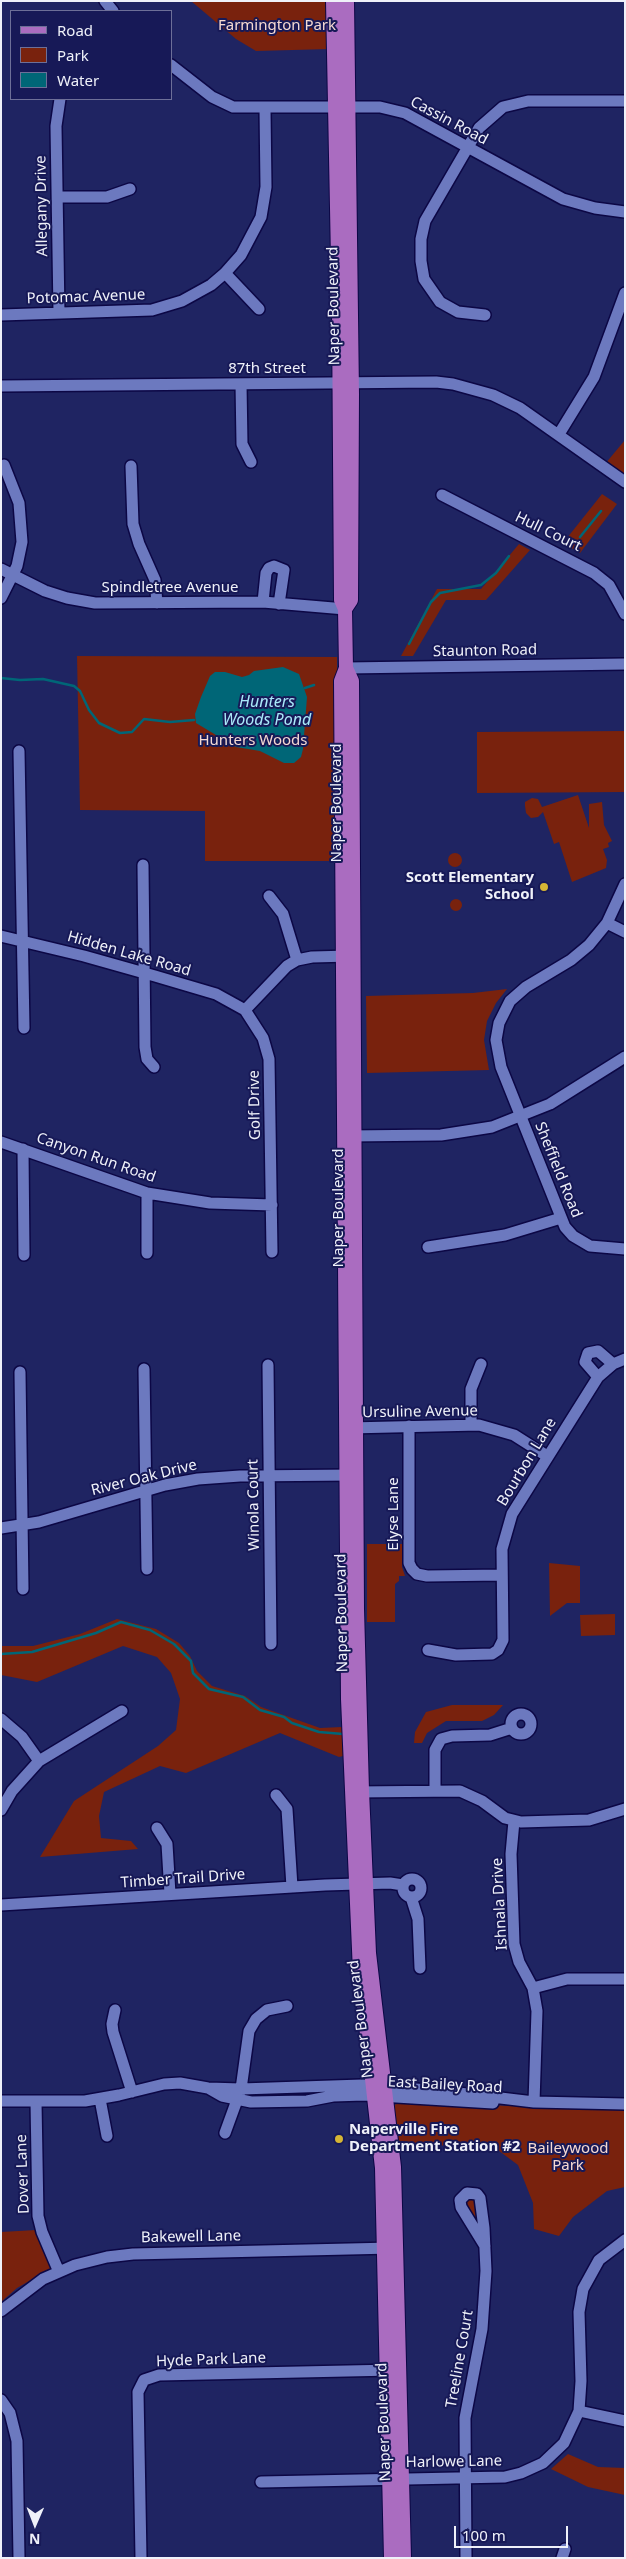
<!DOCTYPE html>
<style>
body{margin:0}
#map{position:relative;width:626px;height:2559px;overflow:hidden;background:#1f2462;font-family:"Noto Sans",sans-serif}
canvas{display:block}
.frame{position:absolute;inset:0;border:2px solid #eff1f9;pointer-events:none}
.legend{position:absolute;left:10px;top:10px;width:162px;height:90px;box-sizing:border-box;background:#171957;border:1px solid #6d6f98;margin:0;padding:6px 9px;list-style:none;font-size:15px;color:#eff1f9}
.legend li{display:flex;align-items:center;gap:10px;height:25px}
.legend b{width:25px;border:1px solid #6d6f98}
.north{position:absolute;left:10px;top:2499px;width:50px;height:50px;-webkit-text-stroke:4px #171957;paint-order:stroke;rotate:181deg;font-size:14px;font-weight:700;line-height:20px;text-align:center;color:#eff1f9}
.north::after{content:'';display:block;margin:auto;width:18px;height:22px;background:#eff1f9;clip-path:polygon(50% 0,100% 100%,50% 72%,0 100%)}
.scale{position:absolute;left:454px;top:2526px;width:114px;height:22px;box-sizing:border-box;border:2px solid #eff1f9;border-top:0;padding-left:6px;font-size:15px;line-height:18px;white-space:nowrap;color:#eff1f9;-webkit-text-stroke:4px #171957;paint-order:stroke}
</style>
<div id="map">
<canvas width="626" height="2559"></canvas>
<div class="frame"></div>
<ul class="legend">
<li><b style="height:6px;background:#aa6cc0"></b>Road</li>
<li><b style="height:14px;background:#79220d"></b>Park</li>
<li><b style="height:14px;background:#067"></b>Water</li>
</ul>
<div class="north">N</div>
<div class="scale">100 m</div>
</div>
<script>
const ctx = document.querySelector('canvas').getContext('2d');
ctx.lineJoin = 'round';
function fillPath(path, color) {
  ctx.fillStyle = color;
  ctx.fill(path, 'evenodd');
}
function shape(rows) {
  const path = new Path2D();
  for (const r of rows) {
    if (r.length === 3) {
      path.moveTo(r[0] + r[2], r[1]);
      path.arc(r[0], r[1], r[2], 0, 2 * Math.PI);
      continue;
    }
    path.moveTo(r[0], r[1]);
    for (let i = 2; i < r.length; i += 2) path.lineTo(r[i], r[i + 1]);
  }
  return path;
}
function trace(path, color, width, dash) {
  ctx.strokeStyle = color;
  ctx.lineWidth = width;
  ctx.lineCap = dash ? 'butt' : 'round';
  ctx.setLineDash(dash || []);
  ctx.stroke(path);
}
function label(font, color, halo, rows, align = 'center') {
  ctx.font = font + ' "Noto Sans",sans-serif';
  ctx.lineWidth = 4;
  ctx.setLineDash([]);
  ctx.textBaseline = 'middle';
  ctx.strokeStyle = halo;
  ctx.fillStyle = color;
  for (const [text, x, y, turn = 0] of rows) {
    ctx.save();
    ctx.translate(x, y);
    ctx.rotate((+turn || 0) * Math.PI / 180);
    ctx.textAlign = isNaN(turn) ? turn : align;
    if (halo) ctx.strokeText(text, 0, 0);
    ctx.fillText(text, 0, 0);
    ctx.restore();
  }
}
fillPath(shape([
 [191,1,329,1,330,49,256,51,236,39],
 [625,440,625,478,605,464],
 [602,494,617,504,580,553,563,543],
 [519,544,530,550,486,600,446,600,413,656,401,656,437,589,481,589],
 [77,656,337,657,337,861,205,861,205,811,80,810],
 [625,731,625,792,477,793,477,732],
 [578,795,589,828,589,804,602,802,604,825,612,841,608,843,609,847,603,849,607,860,606,868,572,882,559,842,554,844,543,812,538,817,531,818,526,813,525,806,525,802,532,798,538,799,542,807],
 [455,860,7],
 [456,905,6],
 [507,989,496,1003,487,1021,484,1040,489,1070,367,1073,366,996,473,993],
 [367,1544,403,1544,402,1567,405,1576,399,1576,399,1581,395,1584,395,1622,367,1622],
 [549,1563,580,1566,580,1603,567,1603,550,1616],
 [615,1614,615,1635,581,1636,580,1615],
 [117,1619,156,1629,179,1643,190,1656,197,1671,212,1686,245,1696,261,1707,320,1728,342,1727,343,1756,339,1757,280,1733,186,1773,160,1766,104,1792,99,1816,101,1838,131,1841,138,1849,40,1857,74,1801,158,1746,176,1730,180,1699,171,1673,157,1657,123,1646,37,1682,1,1675,1,1646,33,1646,80,1634],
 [452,1705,503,1705,494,1715,482,1721,446,1721,427,1733,422,1743,414,1743,415,1732,426,1712],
 [403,2102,625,2110,625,2187,607,2191,573,2217,559,2236,534,2229,533,2203,518,2165,487,2142,397,2149,393,2111,394,2105],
 [472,2197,476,2201,478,2225,465,2204,467,2199],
 [36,2230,52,2268,17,2288,1,2302,1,2232],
 [568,2454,598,2467,625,2468,625,2495,588,2487,551,2469]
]), '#79220d');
fillPath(shape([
 [283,667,299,674,307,697,303,749,301,757,294,763,284,763,260,751,236,747,196,723,195,714,201,697,210,676,215,672,225,672,242,677,249,675,254,671]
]), '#067');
trace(shape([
 [580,537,601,511],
 [409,644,431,602,440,593,481,585,496,573,509,556],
 [1,678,20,680,43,679,74,686,80,691,89,710,99,723,120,733,132,732,144,719,170,722,194,720],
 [305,688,314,685],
 [1,1654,32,1652,96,1633,121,1622,150,1630,174,1644,191,1661,193,1673,209,1689,243,1697,260,1710,284,1717,292,1723,319,1732,343,1734]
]), '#067', 2.5);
const minor = shape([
 [105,1,113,11],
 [171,65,212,97,233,107,380,107,405,113,563,199,595,208,625,212],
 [58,197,107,197,130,189],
 [225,273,259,309],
 [59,313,56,126,60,99],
 [1,315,152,310,182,301,211,285,225,273,241,255,261,217,266,187,265,109],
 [485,315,458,312,440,302,424,279,421,261,421,239,425,221,479,128,503,107,528,101,625,101],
 [241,384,242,444,251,462],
 [1,386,436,382,453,384,493,395,520,408,625,482],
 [559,434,594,377,625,293],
 [131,466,133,524,139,544,155,580,157,603],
 [442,495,594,573,609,585,625,614],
 [1,569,45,591,67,598,95,603,263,602,345,609],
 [1,598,17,566,22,542,19,503,4,465],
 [263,602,266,573,269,568,274,566,284,570,279,604],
 [346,668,625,664],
 [19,751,24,1028],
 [143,865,145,1047,147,1059,154,1067],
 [625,884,607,923,589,945,571,960,526,987,510,1001,499,1023,496,1040,501,1067,565,1227,573,1236,590,1246,625,1249],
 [269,896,283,914,297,960],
 [607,923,625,932],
 [1,936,84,956,155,976,216,994,245,1010,263,1038,269,1059,272,1252],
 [245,1010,287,966,297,960,312,957,350,956],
 [348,1136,441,1135,492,1127,550,1104,625,1057],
 [1,1142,147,1193,210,1203,272,1205],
 [23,1149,24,1255],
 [147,1193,147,1253],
 [428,1247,505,1235,561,1218],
 [268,1365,271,1644],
 [144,1369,147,1569],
 [20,1372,23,1589],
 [598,1377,585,1362,588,1353,598,1351,613,1364],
 [471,1425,471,1389,481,1364],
 [409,1426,409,1563,412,1569,417,1574,427,1576,502,1575],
 [349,1428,479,1425,514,1435,547,1456],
 [1,1528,39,1522,165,1485,198,1479,240,1476,355,1475],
 [428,1650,456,1655,492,1654,498,1650,503,1640,502,1549,512,1514,598,1377,613,1364,625,1359],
 [521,1724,10],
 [1,1719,22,1737,39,1761],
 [435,1789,435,1750,441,1739,452,1736,490,1735,512,1728],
 [355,1792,460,1791,482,1801,505,1818,521,1822,589,1820,625,1809],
 [276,1795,287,1809,292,1887],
 [1,1810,12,1791,39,1761,122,1711],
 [514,1821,511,1854,514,1944,519,1962,533,1988,537,2011,534,2102],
 [157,1828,167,1844,170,1894],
 [412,1888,9],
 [411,1897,418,1919,420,1968],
 [1,1905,325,1885,390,1883,403,1885],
 [533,1988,567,1979,625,1979],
 [115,2010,112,2024,113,2032,132,2092],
 [208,2088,222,2096,251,2102,307,2101,333,2096,364,2095,493,2103],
 [100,2099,107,2136],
 [1,2101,85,2101,119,2095,164,2084,180,2083,208,2088,241,2089,362,2085,442,2091,534,2102,625,2104],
 [36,2102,38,2216,42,2232,59,2272],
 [225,2133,241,2089,249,2031,256,2019,267,2010,287,2006],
 [1,2311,43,2279,75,2265,107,2257,133,2254,392,2248],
 [1,2400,10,2413,17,2441,19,2558],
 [579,2411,625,2421],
 [261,2482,505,2477,521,2473,543,2463,564,2443,579,2411,581,2381,579,2312,583,2289,599,2260,625,2240],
 [141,2558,138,2392,144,2380,159,2375,394,2370],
 [466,2558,465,2418,482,2329,486,2271,484,2228,480,2198,477,2194,467,2193,460,2200,461,2207,485,2246],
 [562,2558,565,2549]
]);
const major = shape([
 [333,1,339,311,341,600,345,609,346,668,341,681,348,1699,360,1972,382,2168,391,2558],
 [345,609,351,600,352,394,347,1],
 [346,668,352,681,357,1609,362,1791,369,1953,394,2167,404,2558]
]);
trace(minor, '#0c0745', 14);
trace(major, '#0c0745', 16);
trace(minor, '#6c79bf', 11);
trace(major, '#aa6cc0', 14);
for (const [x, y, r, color] of [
 [544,887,5,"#d5b534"],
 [339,2139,5,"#d5b534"]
]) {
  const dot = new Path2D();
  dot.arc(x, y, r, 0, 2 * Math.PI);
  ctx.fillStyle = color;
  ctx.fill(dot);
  trace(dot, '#171957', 2);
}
label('15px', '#f5d9d1', '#171957', [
 ["Farmington Park",277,26],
 ["Hunters Woods",253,741],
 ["Baileywood",568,2149],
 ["Park",568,2166]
]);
label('15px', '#eff1f9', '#171957', [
 ["Cassin Road",449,121,28],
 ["Allegany Drive",42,206,-91],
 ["Potomac Avenue",86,297,-2],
 ["Naper Boulevard",334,306,-91],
 ["87th Street",267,369],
 ["Hull Court",548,532,26],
 ["Spindletree Avenue",170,588],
 ["Staunton Road",485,651,-1],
 ["Naper Boulevard",337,803,-90],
 ["Hidden Lake Road",129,954,16],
 ["Golf Drive",255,1105,-91],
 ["Canyon Run Road",96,1158,19],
 ["Sheffield Road",558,1170,68],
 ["Naper Boulevard",339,1208,-90],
 ["Ursuline Avenue",420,1412,-1],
 ["Bourbon Lane",527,1462,-59],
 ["River Oak Drive",144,1478,-14],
 ["Winola Court",254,1505,-91],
 ["Elyse Lane",394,1514,-90],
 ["Naper Boulevard",342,1613,-91],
 ["Timber Trail Drive",183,1879,-4],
 ["Ishnala Drive",500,1904,-93],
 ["Naper Boulevard",361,2019,-97],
 ["East Bailey Road",445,2085,3],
 ["Dover Lane",23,2174,-92],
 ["Bakewell Lane",191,2237,-1],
 ["Treeline Court",460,2359,-80],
 ["Hyde Park Lane",211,2360,-2],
 ["Naper Boulevard",384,2422,-92],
 ["Harlowe Lane",454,2462,-1]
]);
label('bold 15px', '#eff1f9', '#171957', [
 ["Scott Elementary",534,878],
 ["School",534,895],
 ["Naperville Fire",349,2130,"left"],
 ["Department Station #2",349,2147,"left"]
], 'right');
label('italic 16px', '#a9e9f9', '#171957', [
 ["Hunters",267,702],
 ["Woods Pond",267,720]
]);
</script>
